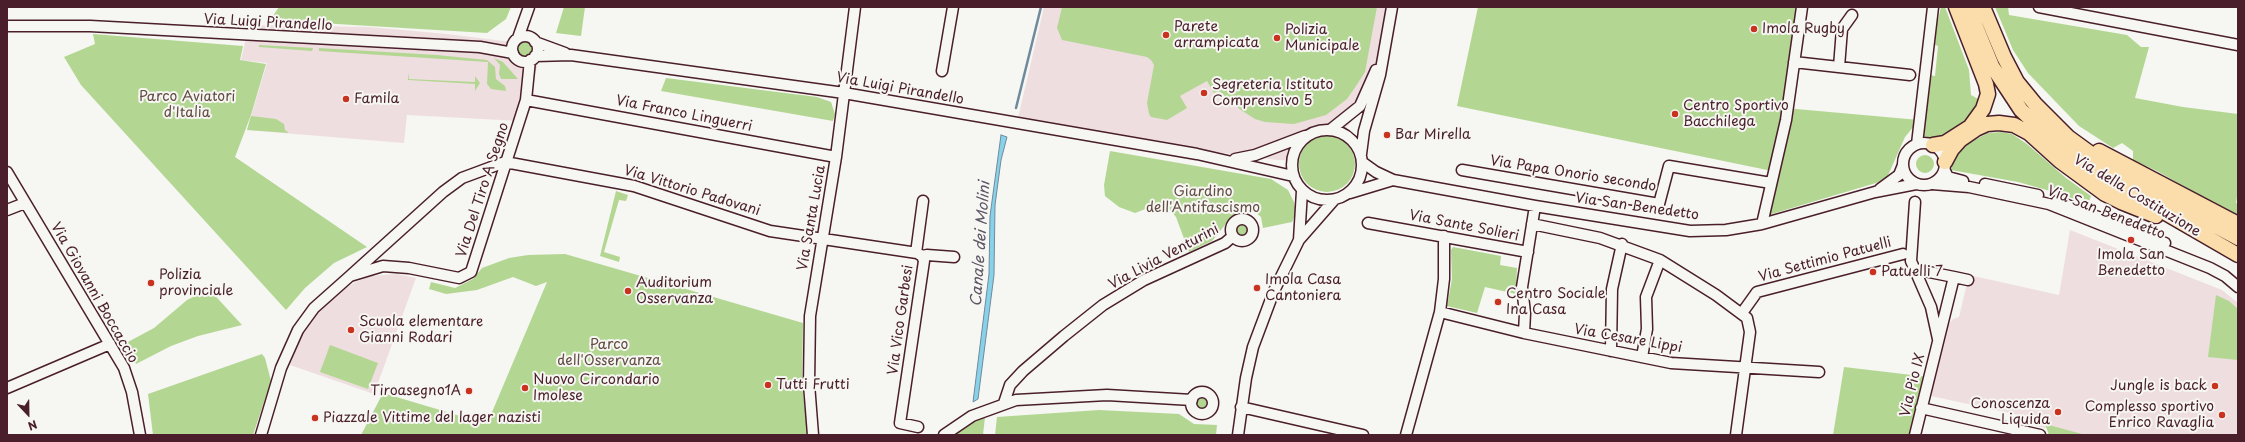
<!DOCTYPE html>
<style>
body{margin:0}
#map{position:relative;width:2245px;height:442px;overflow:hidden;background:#f6f6f2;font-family:"Playpen Sans",sans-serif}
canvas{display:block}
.frame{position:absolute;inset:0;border:8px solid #4a1f2b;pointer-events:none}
.north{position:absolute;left:8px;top:394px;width:40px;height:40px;-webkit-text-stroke:3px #f6f6f2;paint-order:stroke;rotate:158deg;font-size:11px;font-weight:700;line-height:16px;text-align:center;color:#4a1f2b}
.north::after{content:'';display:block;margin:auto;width:14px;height:18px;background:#4a1f2b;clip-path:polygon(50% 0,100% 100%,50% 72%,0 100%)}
</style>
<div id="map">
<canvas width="2245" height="442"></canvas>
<div class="frame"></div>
<div class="north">N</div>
</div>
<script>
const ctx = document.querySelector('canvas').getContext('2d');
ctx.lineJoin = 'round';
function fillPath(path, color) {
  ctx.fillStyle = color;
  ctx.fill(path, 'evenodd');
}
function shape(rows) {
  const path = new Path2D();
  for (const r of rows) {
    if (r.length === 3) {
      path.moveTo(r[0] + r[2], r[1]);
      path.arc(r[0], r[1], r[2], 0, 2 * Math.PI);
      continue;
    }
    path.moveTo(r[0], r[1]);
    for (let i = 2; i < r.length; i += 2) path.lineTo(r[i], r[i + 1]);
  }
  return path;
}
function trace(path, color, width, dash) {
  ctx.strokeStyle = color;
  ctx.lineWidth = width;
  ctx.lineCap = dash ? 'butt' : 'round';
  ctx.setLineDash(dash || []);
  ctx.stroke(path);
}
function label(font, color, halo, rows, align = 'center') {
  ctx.font = font + ' "Playpen Sans",sans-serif';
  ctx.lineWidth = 4;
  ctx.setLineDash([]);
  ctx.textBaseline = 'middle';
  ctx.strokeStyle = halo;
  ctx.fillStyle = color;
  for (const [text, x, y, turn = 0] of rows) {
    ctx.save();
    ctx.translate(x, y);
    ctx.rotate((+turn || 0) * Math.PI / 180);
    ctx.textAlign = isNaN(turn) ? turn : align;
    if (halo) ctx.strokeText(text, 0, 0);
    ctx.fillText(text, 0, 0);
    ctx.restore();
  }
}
fillPath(shape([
 [1044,7,1388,7,1374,80,1355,116,1323,161,1277,160,1146,143,1018,118],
 [249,25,369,27,447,34,544,46,520,121,407,115,404,143,247,130,267,63,241,60],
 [2070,230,2222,290,2238,303,2238,435,2078,435,2036,426,2037,419,1931,396,1947,326,1953,319,1959,317,1969,275,2059,295],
 [397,274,416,278,374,394,290,365,297,345,313,316,329,298,354,283,370,276]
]), '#efdee0');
fillPath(shape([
 [279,7,511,7,506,19,487,33,270,20],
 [564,7,585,7,581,36,556,33],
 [1062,7,1377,7,1365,72,1356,86,1347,99,1326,115,1294,124,1265,122,1255,119,1241,110,1219,91,1214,93,1207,81,1180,96,1187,108,1167,120,1151,117,1149,114,1147,103,1154,65,1151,60,1147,57,1062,40,1057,28],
 [1478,7,1802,7,1785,108,1919,120,1905,137,1886,180,1765,216,1772,171,1457,106],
 [1941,7,1945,7,1969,70,1971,95,1980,100,1971,117,1952,136,1930,141,1924,138,1929,75,1935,76,1938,46,1935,45,1936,28],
 [1995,7,2008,7,2009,15,2127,35,2141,47,2149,47,2135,98,2183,107,2238,114,2238,191,2236,203,2238,204,2238,217,2157,171,2133,160,2133,151,2122,143,2113,148,2079,126,2028,73,2013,50],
 [93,34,243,46,240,60,266,64,251,115,235,157,367,247,334,263,305,288,286,310,81,85,64,57,95,44],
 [525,49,8],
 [259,45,313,48,312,51,259,47],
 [319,48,437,55,487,60,495,67,496,79,505,86,506,91,491,89,487,84,488,62,319,51],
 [494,58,503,62,518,79,501,79,499,74,500,65],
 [408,72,409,79,475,82,475,76,480,83,475,91,475,84,408,80],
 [666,78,817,97,831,102,835,114,833,121,661,91],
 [251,116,276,119,284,124,285,130,289,133,247,130],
 [2001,132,2012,134,2027,144,2066,178,2091,196,2088,204,2061,194,2018,182,1951,170,1953,161,1961,147,1988,133],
 [1327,164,28],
 [1110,151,1271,179,1288,190,1294,202,1296,213,1292,222,1263,228,1261,217,1254,211,1245,211,1233,215,1212,241,1189,252,1176,217,1167,206,1156,205,1135,213,1119,207,1105,196,1104,185],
 [1925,164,9],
 [616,191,628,195,626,201,619,200,604,252,620,257,619,262,600,256],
 [1243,229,8],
 [1453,247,1501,256,1500,265,1517,268,1516,294,1485,287,1477,313,1447,306,1452,279,1451,250],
 [565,254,803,323,802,385,808,435,361,435,383,393,487,424,547,282,536,286,513,277,477,290,446,294,429,289,431,282,455,288,473,279,482,268,509,258,528,255],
 [209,289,242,325,198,336,171,346,136,364,126,343,154,328,187,300],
 [2216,295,2229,301,2238,309,2238,360,2208,357],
 [330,345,378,363,368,389,320,372],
 [262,354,265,358,271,381,253,435,153,435,148,394],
 [1844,367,1929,377,1915,435,1833,435],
 [1202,403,7],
 [986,408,983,435,941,435],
 [1099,410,1179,414,1194,424,1217,425,1216,435,995,435,997,417],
 [2045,424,2086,435,2049,435]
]), '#b3d792');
const water = shape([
 [1001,135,1007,137,1001,160,995,205,994,275,978,399,973,402,989,274,990,216,1001,135]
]);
fillPath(water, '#88d2e9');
trace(water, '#6f8a9d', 1);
trace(shape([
 [1016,108,1041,7]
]), '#6f8a9d', 2.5);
const minor = shape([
 [2039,7,2238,45],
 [7,26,90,26,480,47,513,53],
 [525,49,13],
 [518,38,529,7],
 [535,42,565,53],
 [535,56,571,55,844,93,1197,154,1293,176],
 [1794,62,1910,75],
 [1839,67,1842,29,1852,15],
 [942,71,953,7],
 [526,100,836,157],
 [1327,165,35],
 [1330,130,1360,106,1376,70],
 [1924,164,21],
 [1917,144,1933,7],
 [1361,154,1364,131,1380,75,1392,7],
 [1235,159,1255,155,1305,136],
 [1362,162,1376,172,1393,180,1535,206,1690,231,1726,230,1762,224,1875,192,1916,184],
 [1462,170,1659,204,1669,166,1771,183],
 [1945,171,1948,177,1963,181],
 [7,172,124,368,132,392,140,435],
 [1932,184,1969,187,2049,204,2210,268,2225,276,2238,287],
 [1985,184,2038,195],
 [1880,189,1899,175,1903,165],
 [1350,193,1393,180],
 [2057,201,2165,243],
 [1915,202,1911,261,1931,307,1938,339],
 [7,210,25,203],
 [1242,230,11],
 [1368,223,1528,252],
 [1532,224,1600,238,1660,260,1716,295,1747,318,1750,332,1736,435],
 [1762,224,1786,120,1802,7],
 [1299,240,1302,191],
 [916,253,923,201],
 [922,256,927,255,954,257],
 [1914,269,1954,277,1915,435],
 [350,276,443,192,462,178,505,162,634,186,770,231,917,253,922,256,924,261,900,423,918,427],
 [1954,277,1968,280],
 [1440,312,1524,333,1671,363,1819,372],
 [1742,313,1757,292,1903,254],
 [1524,333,1525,313,1522,287,1535,206],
 [1611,351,1612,289,1622,244],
 [1642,357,1647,329,1646,297,1660,260],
 [7,388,110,344],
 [1202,403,11],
 [1004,403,1010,385,1023,371,1064,336,1103,305,1144,280,1225,243,1233,236],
 [1241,407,1363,435],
 [1921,408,2040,435],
 [261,435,281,368,298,330,314,308,350,276,383,266,409,268,459,278,471,272,526,100,530,60],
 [813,435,809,384,810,316,836,157,855,7],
 [944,435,972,416,1016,400,1107,395,1192,400],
 [1238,435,1246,378,1253,347,1274,291,1299,240,1334,200],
 [1406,435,1440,312,1444,279,1444,236]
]);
const highway = shape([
 [1970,7,1976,27,1992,66,2021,110,2057,144,2084,166,2238,255],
 [1983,7,2004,57,2017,82,2035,104,2068,137,2116,172,2238,238],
 [1933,145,1945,143,1970,127,1983,109,1988,94,1986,84,1956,7],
 [2099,151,2238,224],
 [1945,162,1952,149,1960,140,1976,129,1987,124,1999,123,2014,125,2029,133,2060,161,2105,194,2121,202,2156,216]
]);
trace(minor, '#4a1f2b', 13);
trace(highway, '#4a1f2b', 17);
trace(minor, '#f6f6f2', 10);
trace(highway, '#faddab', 14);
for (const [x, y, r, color] of [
 [1754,29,4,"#c8321e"],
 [1166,35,4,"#c8321e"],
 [1277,38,4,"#c8321e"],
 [1204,93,4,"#c8321e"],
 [346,99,4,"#c8321e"],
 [1675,114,4,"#c8321e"],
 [1387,135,4,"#c8321e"],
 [2131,240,4,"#c8321e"],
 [1873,272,4,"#c8321e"],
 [151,283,4,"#c8321e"],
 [1257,288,4,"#c8321e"],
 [628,291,4,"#c8321e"],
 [1498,302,4,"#c8321e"],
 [351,330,4,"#c8321e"],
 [768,385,4,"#c8321e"],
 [2215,386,4,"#c8321e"],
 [525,388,4,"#c8321e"],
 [469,391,4,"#c8321e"],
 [2058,412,4,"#c8321e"],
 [2222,415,4,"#c8321e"],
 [315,418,4,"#c8321e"]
]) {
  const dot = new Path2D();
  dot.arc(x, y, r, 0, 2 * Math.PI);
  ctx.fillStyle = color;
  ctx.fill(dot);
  trace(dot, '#f6f6f2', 1.5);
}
label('14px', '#4a1f2b', '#f6f6f2', [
 ["Via Luigi Pirandello",268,23,3],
 ["Via Luigi Pirandello",900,89,10],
 ["Via Franco Linguerri",684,114,11],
 ["Via Papa Onorio secondo",1573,174,9],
 ["Via Del Tiro A Segno",483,190,-72],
 ["Via Vittorio Padovani",692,191,17],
 ["Via della Costituzione",2137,196,31],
 ["Via San Benedetto",1637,207,8],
 ["Via San Benedetto",2106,213,21],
 ["Via Santa Lucia",812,218,-80],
 ["Via Sante Solieri",1464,226,11],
 ["Via Livia Venturini",1164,257,-28],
 ["Via Settimio Patuelli",1825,260,-15],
 ["Via Giovanni Boccaccio",94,293,60],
 ["Via Vico Garbesi",901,320,-82],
 ["Via Cesare Lippi",1628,339,10],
 ["Via Pio IX",1913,385,-76]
]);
label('14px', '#4a1f2b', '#f6f6f2', [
 ["Parete",1174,27],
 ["arrampicata",1174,43],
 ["Imola Rugby",1762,29],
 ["Polizia",1285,30],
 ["Municipale",1285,46],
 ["Segreteria Istituto",1212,85],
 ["Comprensivo 5",1212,101],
 ["Famila",354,99],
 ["Centro Sportivo",1683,106],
 ["Bacchilega",1683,122],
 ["Bar Mirella",1395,135],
 ["Imola San",2131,255,"center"],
 ["Benedetto",2131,271,"center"],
 ["Patuelli 7",1881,272],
 ["Polizia",159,275],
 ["provinciale",159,291],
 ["Imola Casa",1265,280],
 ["Cantoniera",1265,296],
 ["Auditorium",636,283],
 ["Osservanza",636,299],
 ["Centro Sociale",1506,294],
 ["Ina Casa",1506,310],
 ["Scuola elementare",359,322],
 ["Gianni Rodari",359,338],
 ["Nuovo Circondario",533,380],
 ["Imolese",533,396],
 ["Tutti Frutti",776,385],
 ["Jungle is back",2207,386,"right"],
 ["Tiroasegno1A",461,391,"right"],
 ["Conoscenza",2050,404,"right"],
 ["Liquida",2050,420,"right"],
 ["Complesso sportivo",2214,407,"right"],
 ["Enrico Ravaglia",2214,423,"right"],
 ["Piazzale Vittime del lager nazisti",323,418]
], 'left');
label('14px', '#644d45', '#f6f6f2', [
 ["Parco Aviatori",187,97],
 ["d'Italia",187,113],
 ["Giardino",1203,192],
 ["dell'Antifascismo",1203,208],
 ["Parco",609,345],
 ["dell'Osservanza",609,361]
]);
label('italic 15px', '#5d5564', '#f6f6f2', [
 ["Canale dei Molini",981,244,-86]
]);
</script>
